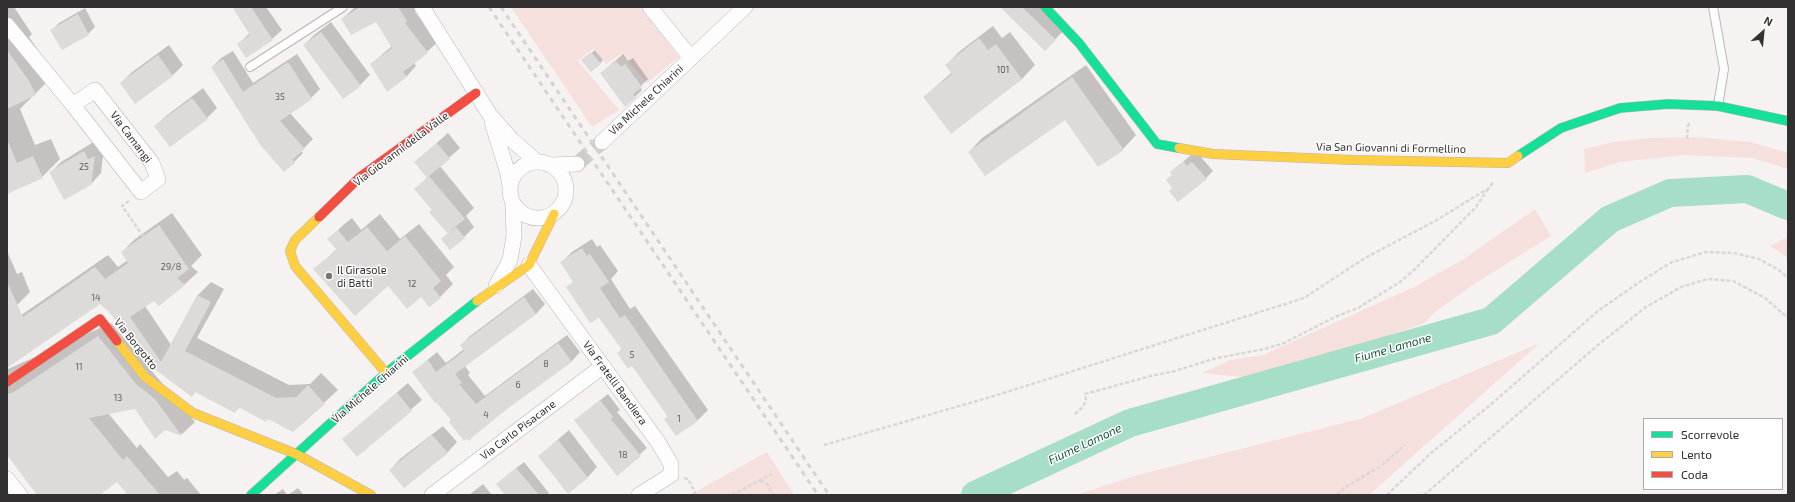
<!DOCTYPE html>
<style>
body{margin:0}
#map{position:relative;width:1795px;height:502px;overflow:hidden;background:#f5f2f1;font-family:"Exo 2",sans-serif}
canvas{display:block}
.frame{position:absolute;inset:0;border:8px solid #323030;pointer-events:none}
.legend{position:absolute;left:1643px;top:418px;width:140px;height:72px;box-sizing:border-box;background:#fff;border:1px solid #adacac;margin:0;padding:5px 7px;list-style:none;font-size:12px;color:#323030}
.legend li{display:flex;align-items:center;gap:8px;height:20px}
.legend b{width:20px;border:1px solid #adacac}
.north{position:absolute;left:1743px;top:12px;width:40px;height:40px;-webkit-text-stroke:3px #fff;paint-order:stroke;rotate:27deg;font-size:11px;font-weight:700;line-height:16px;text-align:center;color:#323030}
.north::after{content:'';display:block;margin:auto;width:14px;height:18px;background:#323030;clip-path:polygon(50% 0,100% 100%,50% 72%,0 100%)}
</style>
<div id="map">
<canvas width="1795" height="502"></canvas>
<div class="frame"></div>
<ul class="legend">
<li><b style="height:5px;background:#16e098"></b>Scorrevole</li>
<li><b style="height:5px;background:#ffcf43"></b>Lento</li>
<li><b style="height:5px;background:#f24e42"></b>Coda</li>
</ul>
<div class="north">N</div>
</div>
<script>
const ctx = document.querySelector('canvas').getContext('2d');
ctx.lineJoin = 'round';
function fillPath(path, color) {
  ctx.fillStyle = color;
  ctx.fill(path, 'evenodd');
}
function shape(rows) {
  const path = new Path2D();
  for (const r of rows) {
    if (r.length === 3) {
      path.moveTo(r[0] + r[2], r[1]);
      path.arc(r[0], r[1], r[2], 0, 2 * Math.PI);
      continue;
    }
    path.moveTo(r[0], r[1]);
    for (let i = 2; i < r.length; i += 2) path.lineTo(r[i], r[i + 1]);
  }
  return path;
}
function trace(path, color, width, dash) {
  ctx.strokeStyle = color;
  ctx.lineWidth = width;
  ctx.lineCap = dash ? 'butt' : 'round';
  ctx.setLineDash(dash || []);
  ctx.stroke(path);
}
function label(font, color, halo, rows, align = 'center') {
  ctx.font = font + ' "Exo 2",sans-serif';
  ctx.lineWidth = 3;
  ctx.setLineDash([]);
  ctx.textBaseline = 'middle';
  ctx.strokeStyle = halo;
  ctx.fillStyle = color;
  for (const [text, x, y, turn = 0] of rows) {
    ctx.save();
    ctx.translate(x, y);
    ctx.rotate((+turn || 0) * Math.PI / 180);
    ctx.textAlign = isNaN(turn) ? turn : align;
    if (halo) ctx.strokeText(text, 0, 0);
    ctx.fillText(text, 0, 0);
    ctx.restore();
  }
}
fillPath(shape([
 [511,7,640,7,679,57,647,83,621,54,606,64,594,48,578,61,619,110,592,127],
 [1695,137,1750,142,1788,153,1788,169,1752,158,1684,155,1620,162,1585,173,1584,149,1614,142,1650,138],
 [1535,209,1551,236,1474,284,1434,313,1425,323,1341,352,1252,378,1202,373,1230,360,1263,355,1414,287,1464,259],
 [1785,238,1788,240,1788,258,1770,246],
 [1540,343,1369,495,1076,495,1138,475,1363,418],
 [767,452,794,495,690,495]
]), '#f6e0de');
fillPath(shape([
 [7,7,14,7,32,34,29,37,47,63,53,76,20,109,35,145,51,139,60,159,42,177,7,193],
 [233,7,266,7,282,30,272,39,238,44,250,33],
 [355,7,415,7,417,10,415,12,438,42,414,63,416,66,406,77,371,64,392,46,376,20,342,19],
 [1002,7,1042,7,1065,29,1045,50],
 [85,8,95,27,88,34,52,30,59,23],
 [331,22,370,75,360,85,304,45,314,35],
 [993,26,1002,38,1010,32,1035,65,1022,79,951,132,924,97,952,72,946,65,960,51],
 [169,45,183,65,173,75,136,103,121,83,131,73],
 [595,50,603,60,600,64,586,57],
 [233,51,253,83,297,54,320,89,311,98,290,113,313,139,301,151,303,153,294,162,212,67,221,58],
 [623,54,628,61,633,58,648,79,640,87,642,90,635,97,601,73],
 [1086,65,1136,135,1123,149,1065,118,969,152,982,138],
 [203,88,217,108,207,118,155,126,166,116],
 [448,133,460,148,440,166,474,208,466,216,474,227,464,237,443,239,451,230,415,189,428,177,415,162],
 [95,141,104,147,101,173,91,184,50,173,61,162],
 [1191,155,1200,156,1213,171,1206,178,1173,188,1173,175,1178,166],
 [172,213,202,255,191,266,198,272,185,284,159,305,154,300,145,306,171,345,198,295,211,282,224,289,197,338,289,385,310,384,321,373,338,390,293,431,269,418,240,407,234,412,196,391,192,396,110,311,100,303,8,365,8,369,111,323,195,422,182,434,165,429,135,408,108,413,137,448,140,444,168,477,177,471,184,480,187,478,201,495,130,495,117,481,99,495,38,495,7,453,7,325,108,255,118,267,128,260,122,252,135,239],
 [380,214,400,239,419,224,454,267,446,275,453,284,440,297,421,296,388,285,315,269,337,249,329,239,342,226,352,218,361,230],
 [592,239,597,247,600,245,618,271,611,279,630,309,635,306,708,410,698,420,676,435,665,420,668,416,632,364,618,353,622,349,599,316,568,287,574,281,562,262,572,252],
 [7,251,17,274,22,272,30,292,17,305,7,310],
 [533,289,545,304,536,314,465,366,470,373,468,375,485,396,567,335,580,352,571,362,453,420,413,372,437,352,446,363,464,349,461,345,470,336],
 [408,383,422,400,357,456,343,439],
 [608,394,620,410,617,412,647,448,617,475,583,414],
 [443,426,457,442,447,453,390,470,400,459],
 [569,430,597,467,587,478,539,456],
 [524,462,549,493,547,495,506,495,505,477],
 [483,484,492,495,469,495],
 [298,488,304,495,288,495],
 [283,489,287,495,274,495]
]), '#0003');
trace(shape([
 [975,495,1130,423,1491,321,1610,219,1670,193,1747,189,1788,206]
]), '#a6dec7', 28);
fillPath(shape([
 [232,7,251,7,273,40,246,58,237,44,250,35],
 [360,7,398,7,407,21,405,23,428,53,403,72,407,77,387,92,370,64,392,48,376,22,351,35,341,19],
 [1000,7,1022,7,1056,40,1045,51],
 [78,14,89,35,62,50,50,30],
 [321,32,361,86,343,99,303,45],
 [979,38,988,50,996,44,1022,79,951,134,923,97,952,74,945,65],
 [7,50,29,81,36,95,7,109],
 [591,52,601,64,591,72,581,60],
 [158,55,173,76,135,104,120,83],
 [223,59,243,92,288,62,312,99,280,121,305,149,292,160,295,163,284,172,261,146,211,67],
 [616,61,621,67,625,64,642,87,633,94,636,98,625,107,600,73],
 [1072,77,1124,150,1098,167,1065,120,985,176,968,152],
 [192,98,208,119,170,147,154,126],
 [7,139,17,163,33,156,43,178,7,194],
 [437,143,450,159,429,176,465,219,447,233,429,212,432,210,414,189,427,178,414,162],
 [84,151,88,159,95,156,91,185,64,200,49,172],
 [1183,161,1187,166,1191,162,1193,163,1207,179,1178,202,1169,191,1172,188,1166,180,1172,175,1170,172],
 [159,225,189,269,177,278,185,285,159,306,154,301,130,317,161,362,197,295,211,302,185,351,276,398,296,397,308,385,325,404,293,432,268,419,266,422,238,407,235,413,195,392,192,397,153,368,109,312,100,304,7,368,7,282,23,317,95,267,105,279,128,263,121,252],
 [367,227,387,251,405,236,441,281,433,288,441,298,429,307,421,297,407,309,388,286,355,316,313,269,337,250,327,239,338,230,348,242],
 [456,227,465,238,450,250,441,239],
 [582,248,587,256,590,254,609,282,600,288,620,318,625,315,698,421,676,436,664,419,668,417,632,366,628,369,617,353,622,350,599,318,590,323,566,287,573,282,560,262],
 [524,297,536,314,455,374,462,383,459,384,476,404,558,343,572,362,507,409,468,441,467,439,464,441,449,422,451,420,436,402,435,403,412,372,428,360,436,372,464,351,460,345],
 [98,336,136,384,155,399,182,436,165,430,155,439,135,409,89,418,123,460,127,456,160,495,128,495,117,482,100,495,37,495,7,455,7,394,14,392],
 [397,393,412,411,357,457,342,439],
 [600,400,613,417,611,419,641,456,617,476,574,420],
 [432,435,448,453,404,488,389,470],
 [558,440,588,478,568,494,538,456],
 [516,468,539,495,505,495,496,484]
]), '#dddbda');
trace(shape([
 [577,164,602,142]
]), '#cecbca', 15, [15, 8]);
const lane = shape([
 [1713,7,1724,69,1718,105],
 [250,67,343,7]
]);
const street = shape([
 [422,7,490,115,512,140,537,162],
 [650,7,691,58],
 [7,25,73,105,141,192,158,179,152,163,95,90,73,105],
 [492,122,508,174,510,186],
 [602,142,745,7],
 [538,190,28],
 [551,165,577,164],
 [529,265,658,442,671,464,671,475,639,495],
 [496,286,510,260,514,236,513,203],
 [7,479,20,495],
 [432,495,603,366]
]);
const fast = shape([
 [1045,7,1079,43,1157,144,1179,148],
 [1518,156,1561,128,1620,108,1668,104,1718,106,1788,121],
 [251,495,386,373,477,301]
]);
const slow = shape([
 [1179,148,1213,154,1353,160,1508,163,1518,156],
 [319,217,295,240,290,251,295,266,386,373],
 [477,301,529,265,554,214],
 [117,341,145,377,193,413,296,454,371,495]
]);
const jam = shape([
 [319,217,360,177,476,93],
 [7,382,100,319,117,341]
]);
trace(lane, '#b8b6b5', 10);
trace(street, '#b8b6b5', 16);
trace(fast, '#b8b6b5', 10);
trace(slow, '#b8b6b5', 10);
trace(jam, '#b8b6b5', 10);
trace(shape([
 [1687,139,1688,125,1691,123],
 [129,201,122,206,143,236],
 [1075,414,1083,407,1086,400,1085,394,1151,376,1175,371,1213,359,1264,349,1282,344,1335,317,1358,308,1400,282,1414,270,1475,208,1488,189],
 [824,445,994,396,1304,298,1365,258,1435,221,1489,188,1494,181],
 [684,478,688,479,695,492,693,495],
 [760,481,767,484,773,495],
 [732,495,772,474],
 [1337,495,1344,488,1381,466,1405,445],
 [1387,495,1431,453,1489,406,1598,311,1641,281,1672,262,1706,252,1734,253,1759,259,1779,270,1788,278],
 [1424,495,1598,345,1646,307,1681,287,1708,279,1733,281,1765,298,1788,318]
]), '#d9d8d8', 2.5, [4, 2]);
trace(lane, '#fefdfd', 8);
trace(street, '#fefdfd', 15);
trace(fast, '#16e098', 9);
trace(slow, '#ffcf43', 9);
trace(jam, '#f24e42', 9);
trace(shape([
 [489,7,818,495],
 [501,7,829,495]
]), '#d4d3d3', 3, [5, 5]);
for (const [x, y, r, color] of [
 [329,276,4,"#767474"]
]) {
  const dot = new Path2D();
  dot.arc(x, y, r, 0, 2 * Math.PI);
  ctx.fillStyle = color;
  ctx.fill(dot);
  trace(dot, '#fff', 1.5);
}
label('9px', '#5e5c5b', null, [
 ["101",1003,70],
 ["35",280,97],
 ["25",84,167],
 ["29/8",171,267],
 ["12",412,284],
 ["14",96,298],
 ["5",632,355],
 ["8",546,364],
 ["11",79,367],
 ["6",518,385],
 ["13",118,398],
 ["4",486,415],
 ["1",679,419],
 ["18",623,455]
]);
label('11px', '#323030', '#fff', [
 ["Via Michele Chiarini",646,100,-43],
 ["Via Camangi",131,137,53],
 ["Via San Giovanni di Formellino",1391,148,1],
 ["Via Giovanni della Valle",401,149,-37],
 ["Via Borgotto",136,344,51],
 ["Via Fratelli Bandiera",615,383,54],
 ["Via Michele Chiarini",370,389,-41],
 ["Via Carlo Pisacane",518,430,-37]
]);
label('11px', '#323030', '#fff', [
 ["Il Girasole",337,270],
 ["di Batti",337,283]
], 'left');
label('italic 12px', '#155640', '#fff', [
 ["Fiume Lamone",1393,348,-16],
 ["Fiume Lamone",1085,444,-25]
]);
</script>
